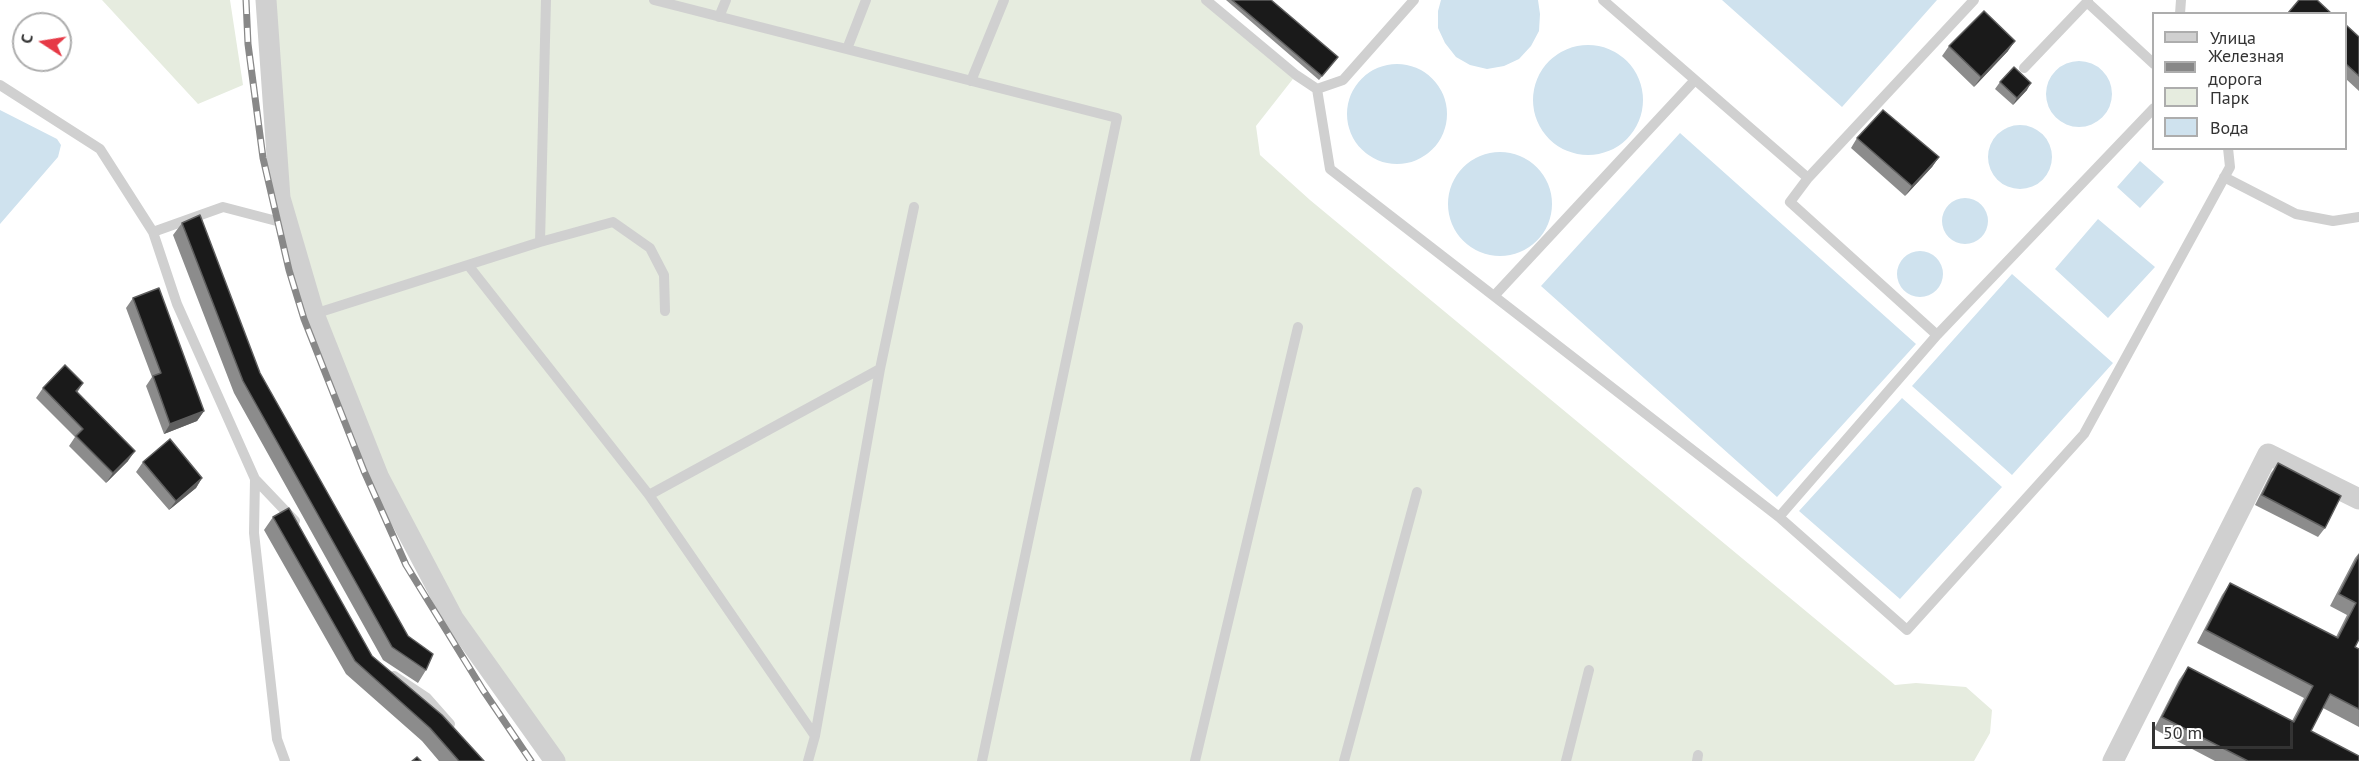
<!DOCTYPE html>
<meta charset="utf-8">
<style>
body{margin:0}
#map{position:relative;width:2359px;height:761px;overflow:hidden;background:#fff;font-family:"PT Sans",sans-serif}
canvas{display:block}
.legend{position:absolute;left:2152px;top:12px;width:195px;height:138px;box-sizing:border-box;background:#fff;border:2px solid #adadad;margin:0;padding:8px 10px;list-style:none;font-size:18px;color:#333}
.legend li{display:flex;align-items:center;gap:12px;height:30px}
.legend b{width:30px;border:2px solid #adadad}
.north{position:absolute;left:12px;top:12px;width:60px;height:60px;box-sizing:border-box;background:#fff;border:2px solid #adadad;border-radius:50%;rotate:282deg;font-size:16px;font-weight:700;line-height:24px;text-align:center;color:#333}
.north::after{content:'';display:block;margin:auto;width:21px;height:27px;background:#e63946;clip-path:polygon(50% 0,100% 100%,50% 72%,0 100%)}
.scale{position:absolute;left:2152px;top:722px;width:141px;height:27px;box-sizing:border-box;border:3px solid #333;border-top:0;padding-left:8px;font-size:18px;line-height:21px;white-space:nowrap;color:#333;-webkit-text-stroke:4px #fff;paint-order:stroke}
</style>
<div id="map">
<canvas width="2359" height="761"></canvas>
<ul class="legend">
<li><b style="height:8px;background:#d0d0d0"></b>Улица</li>
<li><b style="height:8px;background:#888"></b>Железная дорога</li>
<li><b style="height:16px;background:#e6ecdf"></b>Парк</li>
<li><b style="height:16px;background:#cfe2ee"></b>Вода</li>
</ul>
<div class="north">С</div>
<div class="scale">50 m</div>
</div>
<script>
const ctx = document.querySelector('canvas').getContext('2d');
ctx.lineJoin = 'round';
function fillPath(path, color) {
  ctx.fillStyle = color;
  ctx.fill(path, 'evenodd');
}
function shape(rows) {
  const path = new Path2D();
  for (const r of rows) {
    if (r.length === 3) {
      path.moveTo(r[0] + r[2], r[1]);
      path.arc(r[0], r[1], r[2], 0, 2 * Math.PI);
      continue;
    }
    path.moveTo(r[0], r[1]);
    for (let i = 2; i < r.length; i += 2) path.lineTo(r[i], r[i + 1]);
  }
  return path;
}
function trace(path, color, width, dash) {
  ctx.strokeStyle = color;
  ctx.lineWidth = width;
  ctx.lineCap = dash ? 'butt' : 'round';
  ctx.setLineDash(dash || []);
  ctx.stroke(path);
}
fillPath(shape([
 [102,0,230,0,243,85,198,104],
 [266,0,1206,0,1296,75,1256,126,1260,155,1310,200,1895,685,1916,683,1966,687,1992,710,1990,733,1974,761,555,761,453,618,379,478,280,198]
]), '#e6ecdf');
fillPath(shape([
 [1441,0,1538,0,1540,14,1539,31,1531,46,1519,59,1504,66,1487,69,1470,65,1456,57,1445,43,1438,28,1438,11],
 [1722,0,1937,0,1842,107],
 [1588,100,55],
 [2079,94,33],
 [1397,114,50],
 [0,110,57,139,61,145,58,157,0,224],
 [2020,157,32],
 [1680,133,1916,344,1777,497,1541,286],
 [1500,204,52],
 [2140,161,2164,182,2140,208,2117,187],
 [1965,221,23],
 [2098,219,2155,267,2108,318,2055,269],
 [1920,274,23],
 [2012,274,2113,363,2012,475,1912,386],
 [1902,398,2002,487,1900,599,1799,511]
]), '#cfe2ee');
trace(shape([
 [654,0,1117,118,982,761],
 [1206,0,1296,75,1317,89,1343,80,1414,0],
 [2088,0,2087,2,2154,64],
 [2180,14,2181,0],
 [719,17,726,0],
 [847,49,866,0],
 [2024,68,2087,2],
 [971,81,1004,0],
 [0,85,100,149,153,232,177,304,255,479,295,521],
 [1317,89,1330,169,1779,517,1937,335,1790,202,1808,178,1603,0],
 [2224,177,2296,214,2333,221,2359,217],
 [1808,178,1974,0],
 [153,232,223,207,288,224],
 [540,242,613,222,650,248,664,275,665,311],
 [468,265,649,495,815,736],
 [1494,296,1695,80],
 [314,314,540,242,546,0],
 [1937,335,2154,108],
 [255,479,254,533,277,739,285,761],
 [649,495,880,369],
 [1779,517,1907,630,2084,434,2230,167,2228,148],
 [394,676,427,698,450,724],
 [808,761,815,736,880,369,914,207],
 [1195,761,1298,327],
 [1344,761,1417,492],
 [1566,761,1589,670],
 [1697,761,1698,755]
]), '#d0d0d0', 10);
trace(shape([
 [266,0,280,198,314,314,379,478,453,618,555,761],
 [2113,761,2268,454,2359,499]
]), '#d0d0d0', 21);
const rail = shape([
 [246,0,248,44,263,158,289,270,304,319,364,471,406,565,483,690,531,761]
]);
trace(rail, '#888', 7);
trace(rail, '#fff', 4.5, [14]);
fillPath(shape([
 [1226,0,1271,0,1338,57,1319,80],
 [2346,25,2359,37,2359,91,2346,79],
 [1949,46,2008,51,1974,87,1942,56],
 [2000,82,2027,90,2013,105,1995,89],
 [1857,138,1939,157,1932,167,1905,196,1851,148],
 [182,223,260,373,426,670,418,683,383,660,234,393,173,235],
 [133,298,204,411,197,421,164,434,146,386,152,377,126,308],
 [83,383,77,393,128,461,106,483,69,446,75,437,36,398,43,388],
 [143,462,202,478,196,488,169,510,136,472],
 [2278,463,2325,528,2318,537,2255,505,2271,473],
 [273,517,372,656,484,761,439,761,422,741,346,674,264,530],
 [2359,553,2359,639,2355,647,2359,649,2359,727,2323,708,2311,731,2359,761,2215,761,2154,729,2179,680,2188,667,2292,721,2304,698,2197,643,2222,595,2230,583,2336,637,2347,615,2330,606,2355,558]
]), '#8c8c8c');
fillPath(shape([
 [2015,41,2008,51,1974,87,1981,77],
 [2031,83,2027,90,2013,105,2017,98],
 [1939,157,1932,167,1905,196,1912,186],
 [204,411,197,421,164,434,170,424],
 [135,451,128,461,106,483,113,473],
 [202,478,196,488,169,510,176,501]
]), '#5f5f5f');
const building = shape([
 [1232,0,1271,0,1338,57,1322,76,1232,0],
 [2299,0,2317,0,2332,14,2289,14,2288,13,2299,0],
 [1984,11,2015,41,1981,77,1949,46,1984,11],
 [2346,25,2359,37,2359,76,2346,64,2346,25],
 [2014,67,2031,83,2017,98,2000,82,2014,67],
 [1883,110,1939,157,1912,186,1857,138,1883,110],
 [200,215,260,373,408,636,433,654,426,670,392,647,243,381,182,223,200,215],
 [159,288,204,411,170,424,153,376,161,373,133,298,159,288],
 [65,365,83,383,76,391,135,451,113,473,76,436,83,429,43,388,65,365],
 [170,439,202,478,176,501,143,462,170,439],
 [2278,463,2341,496,2325,528,2262,495,2278,463],
 [289,508,372,656,442,715,484,761,459,761,430,728,355,661,273,517,289,508],
 [2359,555,2359,639,2355,647,2359,649,2359,709,2330,694,2311,731,2359,756,2359,761,2248,761,2162,717,2188,667,2294,722,2313,686,2206,630,2230,583,2338,638,2356,603,2339,594,2359,555],
 [417,757,421,761,412,761,417,757]
]);
fillPath(building, '#1a1a1a');
trace(building, '#5f5f5f', 1.5);
</script>
